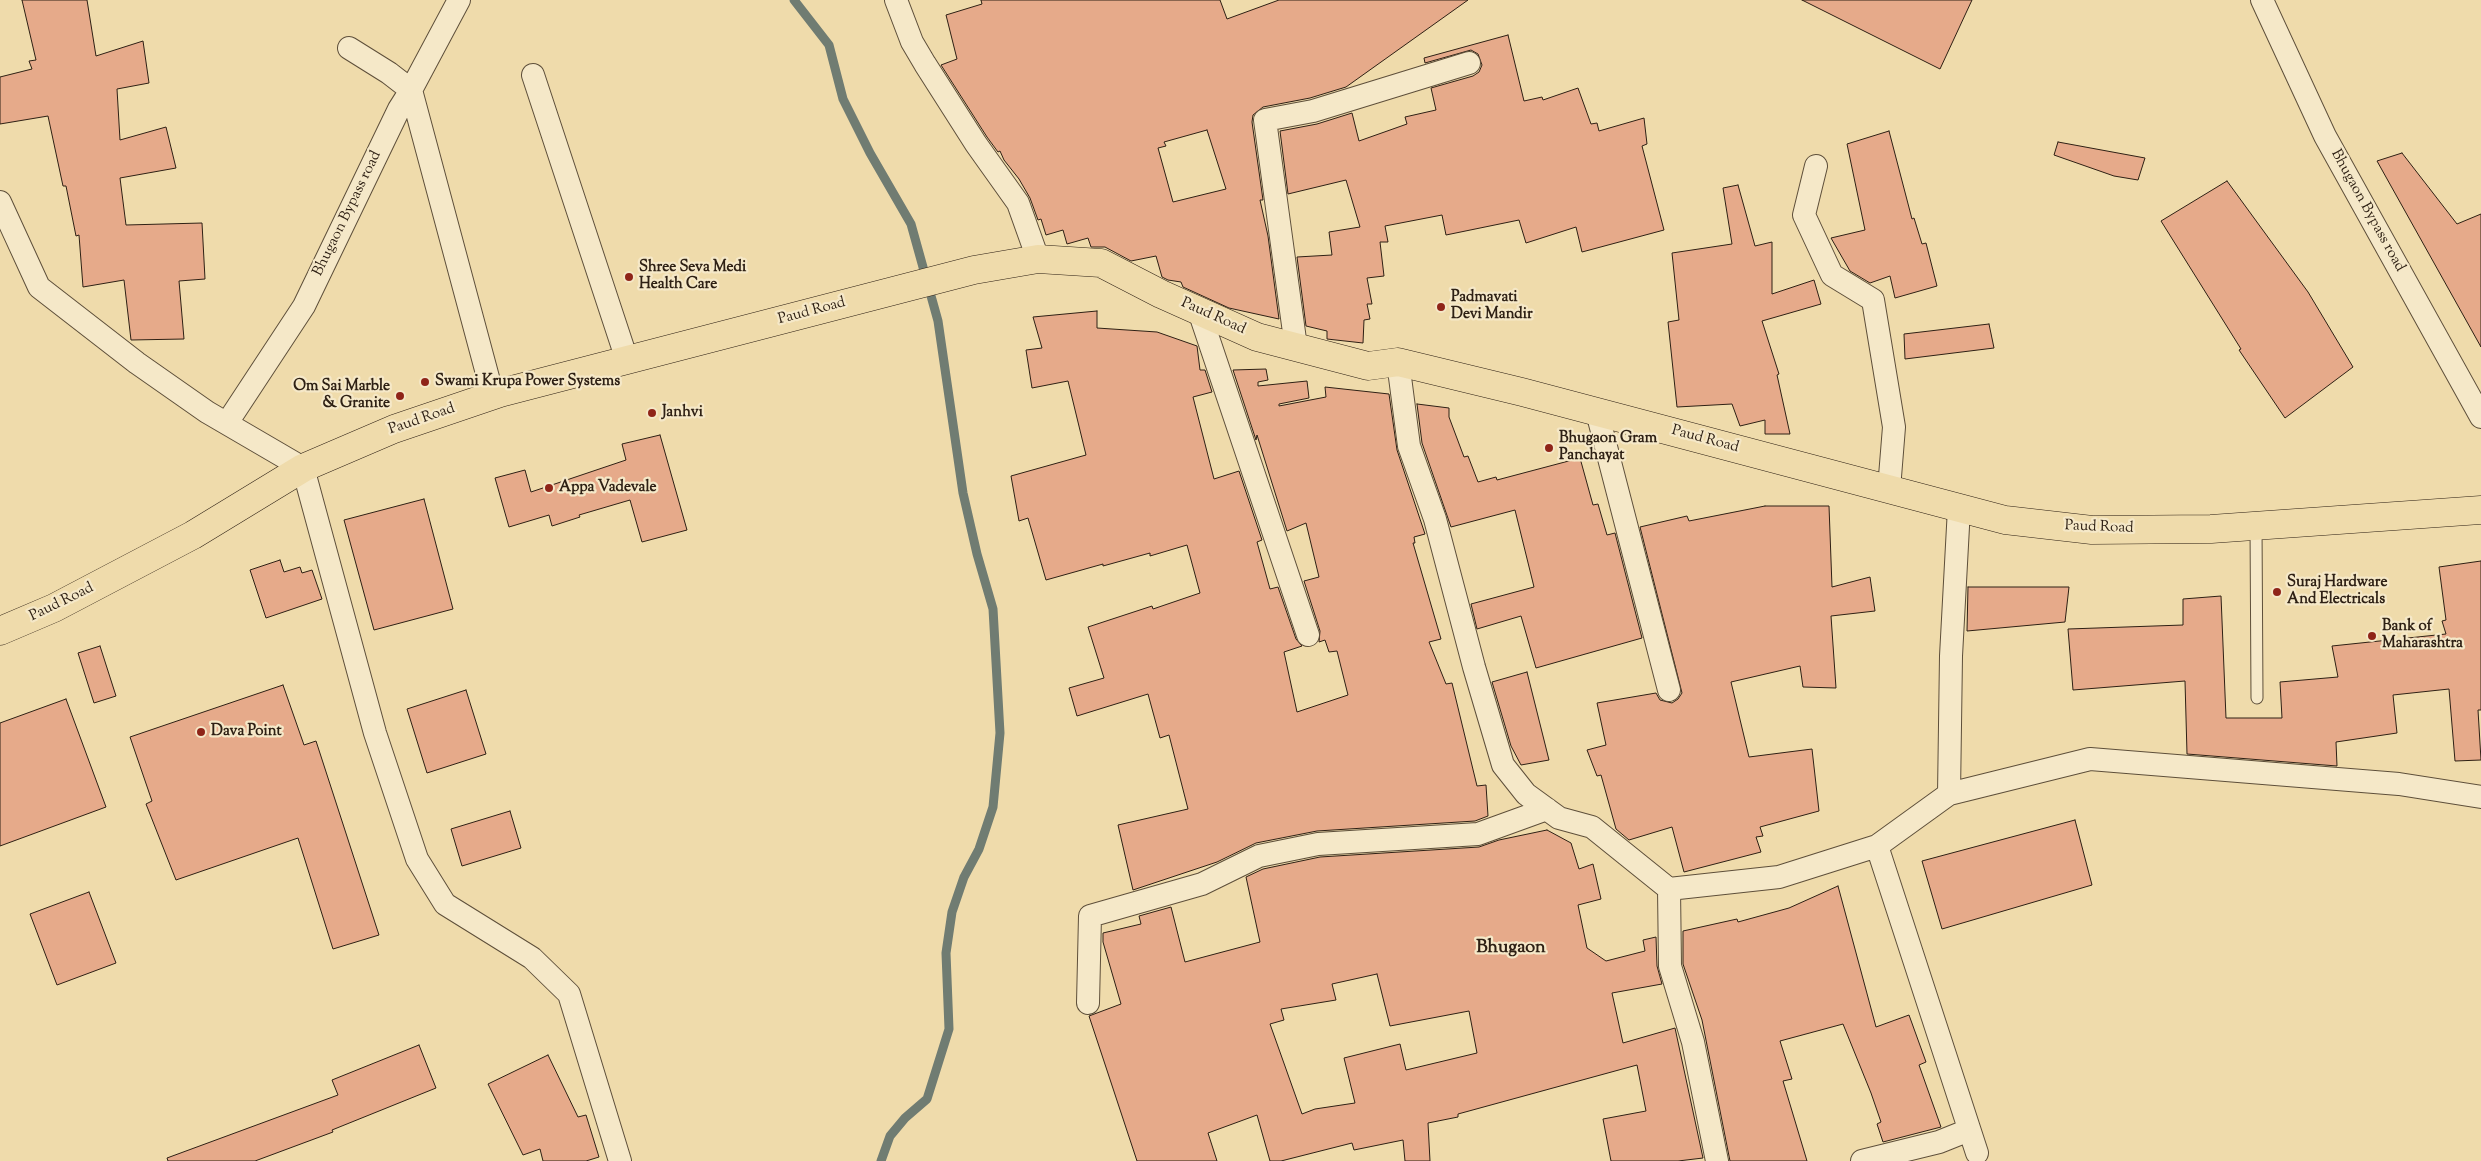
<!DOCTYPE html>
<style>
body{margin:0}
canvas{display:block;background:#efdbab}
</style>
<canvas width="2481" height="1161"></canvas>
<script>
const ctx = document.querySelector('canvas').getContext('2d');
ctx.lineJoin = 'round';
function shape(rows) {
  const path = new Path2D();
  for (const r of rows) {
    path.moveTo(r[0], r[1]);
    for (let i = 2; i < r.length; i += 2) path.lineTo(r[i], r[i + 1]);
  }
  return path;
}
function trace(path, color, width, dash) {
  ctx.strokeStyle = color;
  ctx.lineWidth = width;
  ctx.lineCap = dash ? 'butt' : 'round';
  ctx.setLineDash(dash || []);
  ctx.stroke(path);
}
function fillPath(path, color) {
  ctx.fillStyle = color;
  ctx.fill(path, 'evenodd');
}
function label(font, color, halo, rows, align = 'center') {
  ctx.font = font + ' "Sorts Mill Goudy",serif';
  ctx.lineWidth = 4.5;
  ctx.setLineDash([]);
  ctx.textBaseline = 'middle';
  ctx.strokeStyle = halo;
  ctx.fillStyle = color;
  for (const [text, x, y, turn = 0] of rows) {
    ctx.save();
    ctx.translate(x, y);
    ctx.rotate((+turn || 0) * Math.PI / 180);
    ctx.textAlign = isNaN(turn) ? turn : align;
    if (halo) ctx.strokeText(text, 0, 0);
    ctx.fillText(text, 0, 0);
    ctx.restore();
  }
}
trace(shape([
 [794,0,829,45,843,99,870,153,911,224,938,321,963,493,977,554,993,609,1000,733,993,807,979,849,964,877,952,912,946,953,949,1029,927,1099,905,1118,890,1136,881,1161]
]), '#707c72', 9);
const building = shape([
 [22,0,87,0,96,56,143,41,149,83,117,89,120,140,166,127,176,168,120,178,126,225,202,223,205,279,179,281,184,339,131,340,124,280,83,287,79,235,76,236,66,186,63,186,48,116,0,124,0,77,32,69,29,61,36,60,22,0],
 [981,0,1220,0,1227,19,1279,0,1468,0,1346,87,1310,98,1263,107,1253,115,1252,122,1263,200,1260,200,1268,236,1279,319,1229,308,1183,287,1181,282,1168,280,1162,277,1156,256,1131,261,1105,247,1091,247,1088,238,1067,244,1063,230,1046,235,1041,219,1038,220,1030,198,1019,179,1004,160,1000,151,998,152,987,137,941,65,957,59,946,15,982,4,981,0],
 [1207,130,1226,189,1173,202,1158,148,1166,146,1164,142,1207,130],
 [1802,0,1972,0,1940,69,1802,0],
 [1508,35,1524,101,1542,97,1543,100,1578,88,1591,124,1597,123,1599,131,1644,118,1647,144,1642,146,1664,230,1582,252,1576,227,1526,243,1519,220,1446,235,1442,215,1385,226,1388,242,1380,242,1384,276,1367,278,1372,304,1367,304,1370,319,1364,320,1363,343,1327,339,1327,331,1306,326,1297,257,1332,255,1329,232,1360,227,1346,180,1288,194,1280,131,1317,124,1352,113,1359,141,1407,124,1405,117,1436,110,1431,88,1473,76,1479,72,1482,65,1478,54,1471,50,1425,63,1424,58,1508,35],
 [1889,131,1912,219,1914,218,1922,244,1926,243,1937,286,1895,298,1890,276,1870,283,1850,271,1831,238,1865,230,1847,144,1889,131],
 [2058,142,2145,158,2138,180,2114,176,2054,155,2058,142],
 [2402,153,2457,224,2481,214,2481,347,2377,161,2402,153],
 [2227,181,2308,292,2353,367,2285,418,2239,350,2241,349,2161,221,2227,181],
 [1738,185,1755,246,1772,242,1772,294,1814,280,1821,304,1762,321,1779,374,1777,375,1790,434,1765,434,1765,420,1740,426,1732,404,1677,407,1668,322,1679,320,1672,253,1732,244,1723,188,1738,185],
 [1097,311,1097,328,1157,332,1197,346,1200,370,1205,370,1212,392,1193,397,1214,479,1239,471,1262,540,1257,542,1270,589,1278,587,1296,639,1302,646,1284,652,1297,712,1348,695,1337,651,1329,652,1325,640,1319,642,1320,631,1304,581,1319,577,1306,523,1287,531,1257,435,1256,440,1233,370,1266,369,1268,380,1258,382,1258,386,1307,381,1309,398,1279,404,1279,406,1326,397,1325,387,1389,394,1397,450,1425,534,1414,537,1415,543,1413,543,1441,639,1429,642,1446,684,1452,683,1477,786,1486,785,1488,816,1475,821,1317,831,1256,843,1217,862,1133,890,1118,825,1188,809,1169,735,1160,738,1148,694,1077,716,1069,688,1104,678,1088,627,1152,606,1153,609,1200,593,1187,545,1150,556,1150,553,1103,566,1103,564,1046,580,1028,518,1019,521,1011,476,1086,455,1068,381,1032,388,1026,350,1042,348,1033,317,1097,311],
 [1989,324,1994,348,1905,359,1904,334,1989,324],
 [1417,404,1449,408,1449,417,1464,457,1468,456,1478,482,1496,477,1497,480,1580,458,1593,505,1598,504,1607,535,1615,533,1642,638,1536,668,1521,616,1477,629,1471,604,1534,587,1515,510,1451,527,1422,443,1417,404],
 [660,435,687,530,642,542,630,500,579,515,580,517,552,526,549,515,509,527,495,478,525,470,531,492,626,460,622,444,660,435],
 [424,499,453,609,374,630,344,520,424,499],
 [1765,506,1829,506,1832,587,1870,577,1875,611,1831,616,1836,688,1803,687,1800,666,1731,682,1749,757,1812,749,1819,811,1760,827,1763,836,1756,837,1761,852,1684,872,1672,827,1629,840,1616,829,1601,775,1597,776,1587,750,1606,745,1597,703,1656,693,1660,700,1672,703,1678,699,1682,693,1640,527,1687,516,1689,521,1765,506],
 [280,560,284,572,300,567,302,573,312,570,322,599,266,618,250,570,280,560],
 [2481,561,2481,710,2478,710,2481,760,2455,761,2449,689,2393,695,2397,733,2336,742,2337,766,2187,754,2185,681,2073,690,2068,629,2183,625,2183,599,2221,596,2226,718,2282,718,2280,682,2338,677,2332,646,2446,634,2442,621,2446,620,2439,567,2481,561],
 [1968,587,2069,587,2065,622,1967,631,1968,587],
 [100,646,116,696,94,703,78,653,100,646],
 [1527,672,1549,760,1521,765,1511,746,1492,682,1527,672],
 [283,685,304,745,316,741,379,935,333,949,298,838,176,880,146,804,152,801,130,737,283,685],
 [466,690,486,754,427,773,407,709,466,690],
 [66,699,106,807,0,846,0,723,66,699],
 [510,811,521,848,462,866,451,829,510,811],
 [2075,820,2092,885,1942,929,1922,861,2075,820],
 [1547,830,1571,843,1579,869,1593,864,1601,899,1578,905,1587,948,1606,961,1645,951,1643,940,1656,937,1657,966,1662,984,1612,993,1623,1043,1675,1028,1703,1158,1678,1161,1611,1161,1603,1119,1646,1111,1637,1065,1458,1114,1458,1117,1428,1123,1430,1161,1405,1161,1403,1140,1354,1150,1352,1143,1281,1161,1270,1161,1257,1115,1208,1133,1217,1161,1137,1161,1089,1016,1121,1004,1103,942,1103,933,1141,924,1139,916,1171,907,1185,962,1260,942,1246,877,1263,869,1320,857,1479,847,1499,840,1547,830],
 [1377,974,1390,1026,1469,1011,1477,1053,1406,1070,1400,1044,1344,1058,1355,1103,1315,1109,1302,1114,1270,1024,1284,1020,1281,1009,1336,1000,1332,984,1377,974],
 [1838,886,1876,1027,1909,1015,1926,1062,1919,1065,1941,1127,1883,1142,1877,1124,1881,1122,1871,1093,1843,1024,1780,1041,1792,1079,1783,1081,1807,1161,1730,1161,1702,1020,1683,964,1683,931,1737,919,1738,922,1789,908,1838,886],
 [89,892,116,963,57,985,30,914,89,892],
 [419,1045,436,1088,332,1130,333,1132,255,1161,168,1161,167,1158,338,1095,332,1080,419,1045],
 [548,1055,578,1117,586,1115,599,1157,586,1161,543,1161,540,1149,523,1155,488,1084,548,1055]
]);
fillPath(building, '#e6aa8a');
trace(building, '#2e2014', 1);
const service = shape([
 [2256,525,2257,698]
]);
const minor = shape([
 [896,0,912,42,925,64,976,144,1018,203,1038,259],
 [2262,0,2325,136,2481,417],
 [349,48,389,73,411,90,493,396],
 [533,75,627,360],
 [1816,166,1804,215,1832,275,1873,300,1894,427,1889,489],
 [0,202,39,287,137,363,207,412,303,468,375,733,417,859,445,904,532,958,569,994,620,1161],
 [1199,311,1308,635],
 [1296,347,1265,120,1313,111,1469,63],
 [1398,362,1409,446,1435,519,1474,667,1503,765,1526,794,1559,818,1592,827,1669,889,1779,877,1877,846,1949,794],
 [1597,412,1669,690],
 [227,423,304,306,399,109,411,90,459,0],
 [1959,508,1951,656,1949,794,2090,759,2399,784,2481,797],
 [1877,846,1977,1153],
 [1669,889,1670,966,1693,1042,1717,1161],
 [1088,1003,1090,916,1202,884,1259,856,1318,844,1478,834,1547,809],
 [1862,1161,1939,1142,1969,1130]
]);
const primary = shape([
 [0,631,54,608,193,535,303,468,394,429,500,393,974,270,1038,259,1101,263,1161,294,1257,337,1368,366,1398,362,1522,392,2005,520,2092,530,2211,529,2481,510]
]);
trace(service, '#5e4f3a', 13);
trace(minor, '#5e4f3a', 24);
trace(primary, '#2e2014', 29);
trace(service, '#f5e8c8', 11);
trace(minor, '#f5e8c8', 22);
trace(primary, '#efdbab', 28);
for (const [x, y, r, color] of [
 [629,277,5,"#8f2418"],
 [1441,307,5,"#8f2418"],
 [425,382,5,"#8f2418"],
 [400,396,5,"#8f2418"],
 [652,413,5,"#8f2418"],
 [1549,448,5,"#8f2418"],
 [549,488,5,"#8f2418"],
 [2277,592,5,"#8f2418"],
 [2372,636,5,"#8f2418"],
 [201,732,5,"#8f2418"]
]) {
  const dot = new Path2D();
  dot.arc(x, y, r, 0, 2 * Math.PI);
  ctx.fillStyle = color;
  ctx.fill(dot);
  trace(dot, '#f5e8c8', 2);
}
label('15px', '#2e2014', '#f5e8c8', [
 ["Bhugaon Bypass road",2367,211,61],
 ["Bhugaon Bypass road",348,214,-64],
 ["Paud Road",812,312,-15],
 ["Paud Road",1213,317,24],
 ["Paud Road",422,420,-19],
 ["Paud Road",1705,440,15],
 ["Paud Road",2099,528,2],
 ["Paud Road",62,603,-26]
]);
label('bold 15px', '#2e2014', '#f5e8c8', [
 ["Shree Seva Medi",639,268],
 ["Health Care",639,285],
 ["Padmavati",1451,298],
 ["Devi Mandir",1451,315],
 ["Swami Krupa Power Systems",435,382],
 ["Om Sai Marble",390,387,"right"],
 ["& Granite",390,404,"right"],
 ["Janhvi",662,413],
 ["Bhugaon Gram",1559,439],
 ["Panchayat",1559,456],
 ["Appa Vadevale",559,488],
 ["Suraj Hardware",2287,583],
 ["And Electricals",2287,600],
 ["Bank of",2382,627],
 ["Maharashtra",2382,644],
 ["Dava Point",211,732]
], 'left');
label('bold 18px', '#2e2014', '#f5e8c8', [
 ["Bhugaon",1511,949]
]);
</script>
